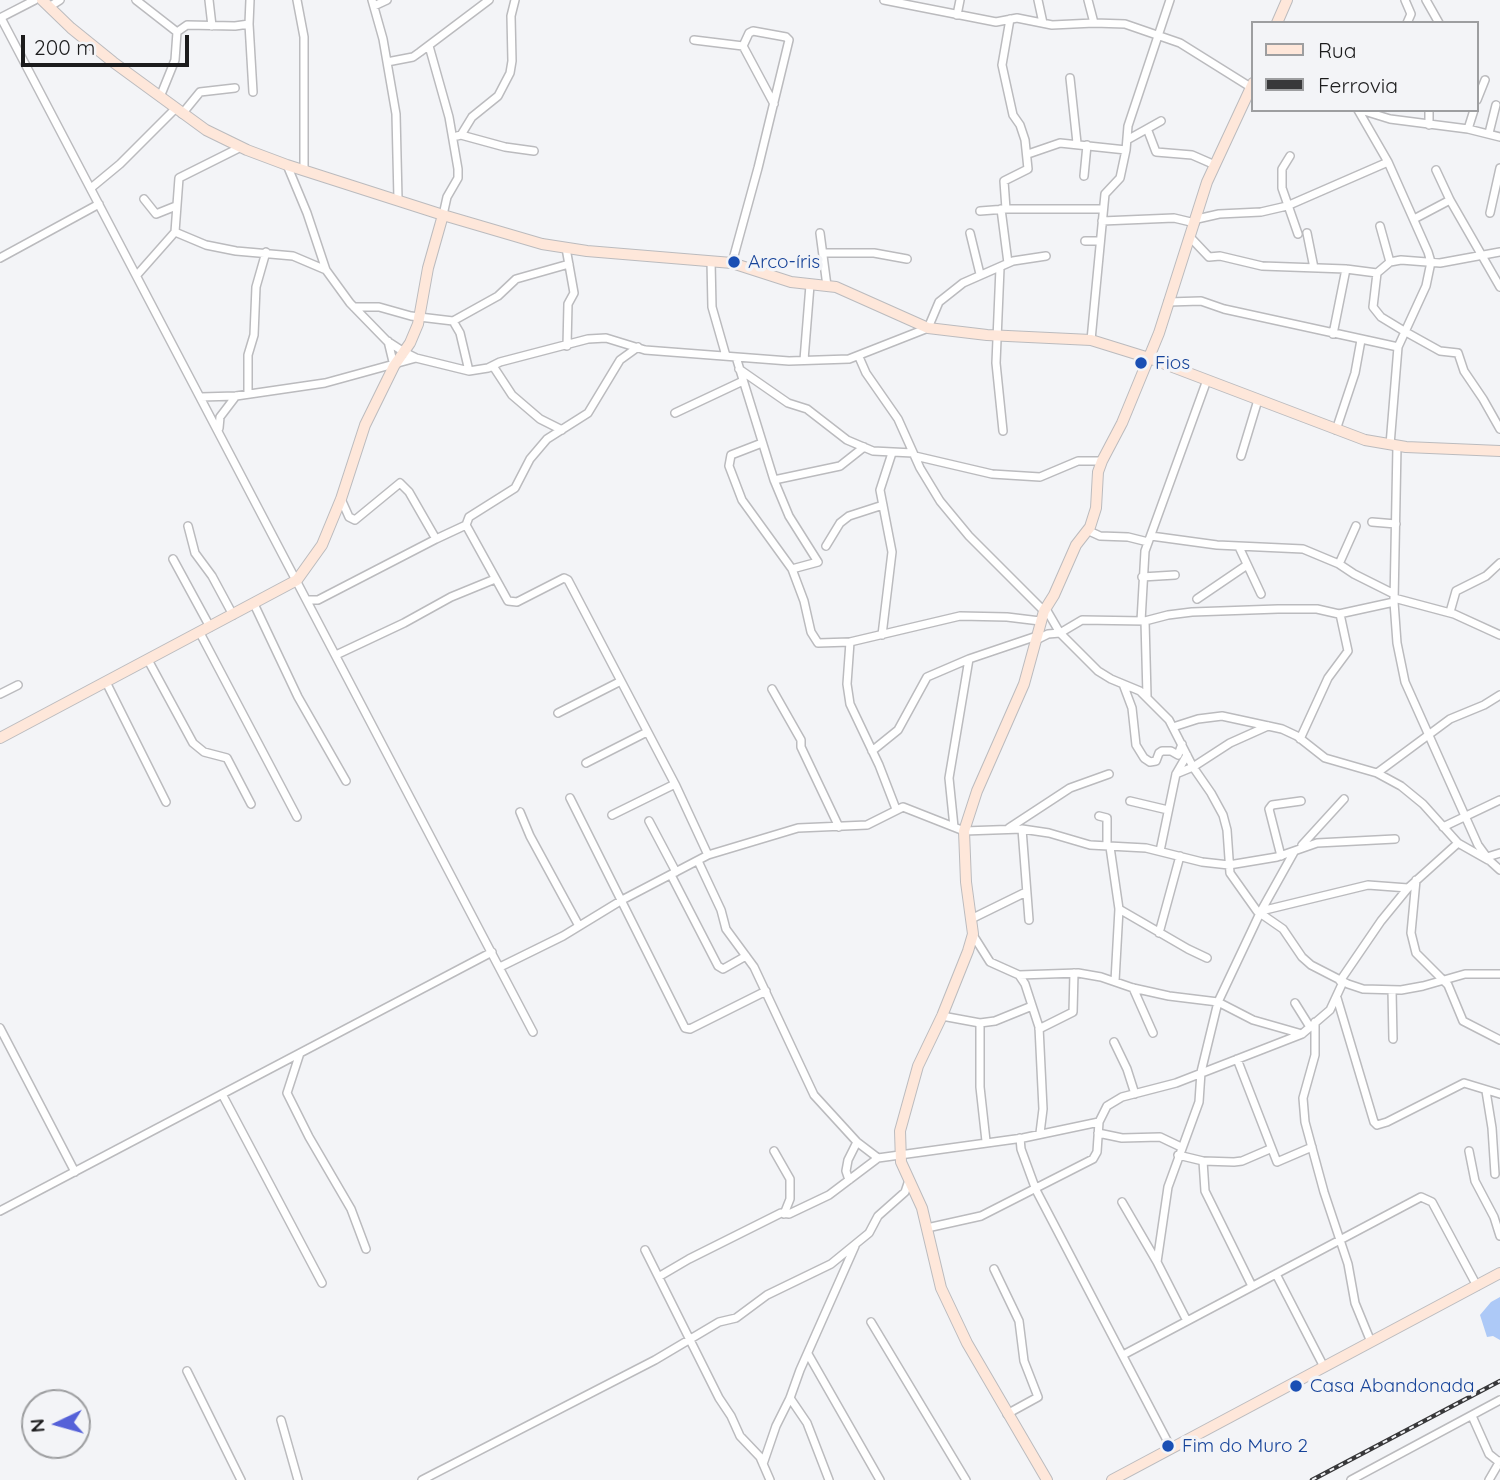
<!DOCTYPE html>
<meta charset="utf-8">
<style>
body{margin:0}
#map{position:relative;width:1500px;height:1480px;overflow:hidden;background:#f3f4f7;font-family:Quicksand,sans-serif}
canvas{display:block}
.legend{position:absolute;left:1251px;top:21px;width:228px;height:91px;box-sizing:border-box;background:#f3f4f7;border:2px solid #9d9ea0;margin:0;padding:9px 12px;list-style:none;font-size:21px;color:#1c1c1d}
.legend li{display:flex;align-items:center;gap:14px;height:35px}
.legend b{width:35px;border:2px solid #9d9ea0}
.north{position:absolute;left:21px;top:1389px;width:70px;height:70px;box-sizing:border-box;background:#f3f4f7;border:2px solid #9d9ea0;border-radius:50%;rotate:265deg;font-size:19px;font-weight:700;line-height:28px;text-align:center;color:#1c1c1d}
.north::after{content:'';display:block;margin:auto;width:24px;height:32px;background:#5561d8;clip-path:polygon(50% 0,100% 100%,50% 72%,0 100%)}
.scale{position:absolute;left:21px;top:35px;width:168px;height:32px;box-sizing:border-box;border:4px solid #1c1c1d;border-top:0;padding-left:9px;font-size:21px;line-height:24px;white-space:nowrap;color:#1c1c1d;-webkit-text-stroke:5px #f3f4f7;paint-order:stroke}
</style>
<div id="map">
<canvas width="1500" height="1480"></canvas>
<ul class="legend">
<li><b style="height:9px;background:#fee7da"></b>Rua</li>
<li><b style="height:9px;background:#38383a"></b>Ferrovia</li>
</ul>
<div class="north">N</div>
<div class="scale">200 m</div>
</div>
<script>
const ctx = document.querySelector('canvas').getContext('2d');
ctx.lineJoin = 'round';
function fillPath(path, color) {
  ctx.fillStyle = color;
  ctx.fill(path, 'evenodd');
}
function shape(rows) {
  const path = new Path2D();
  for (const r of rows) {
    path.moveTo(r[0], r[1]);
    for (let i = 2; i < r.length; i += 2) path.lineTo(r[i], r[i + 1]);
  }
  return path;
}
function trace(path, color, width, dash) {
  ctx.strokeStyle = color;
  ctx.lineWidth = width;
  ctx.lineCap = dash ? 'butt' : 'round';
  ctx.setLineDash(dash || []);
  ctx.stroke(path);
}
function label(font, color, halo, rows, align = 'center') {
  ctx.font = font + ' Quicksand,sans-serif';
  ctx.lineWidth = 7;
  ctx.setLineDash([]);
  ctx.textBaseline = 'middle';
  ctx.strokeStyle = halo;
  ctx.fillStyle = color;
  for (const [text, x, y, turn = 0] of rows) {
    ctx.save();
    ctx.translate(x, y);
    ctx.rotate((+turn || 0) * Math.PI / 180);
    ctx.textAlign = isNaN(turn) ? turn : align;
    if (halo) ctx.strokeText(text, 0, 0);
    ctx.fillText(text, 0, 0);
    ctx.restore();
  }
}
fillPath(shape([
 [1500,1297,1500,1340,1493,1336,1487,1337,1480,1315,1491,1302]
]), '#adc9f7');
const street = shape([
 [136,0,177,32,175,60,160,97],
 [209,0,212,26],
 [297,0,304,37,304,170],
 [372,0,383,39,396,114,398,199],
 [884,0,996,22,1017,18,1052,25,1094,23,1125,24,1180,43,1252,88],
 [1038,0,1043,23],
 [1088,0,1094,23],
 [1405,0,1411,14,1407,23],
 [1426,0,1439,23],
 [374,6,387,0],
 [49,7,60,0],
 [957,15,960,0],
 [0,18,35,0],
 [1,18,533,1032],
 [249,24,253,92],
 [177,32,187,25,235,26,249,24,250,0],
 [694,40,743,46,749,33,753,31,786,37,789,40,758,168,732,263],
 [429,46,449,117,458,169,458,178,447,197,443,215],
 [743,46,774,104],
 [387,62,413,57,420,52,489,0],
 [1070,78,1077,143],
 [1477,100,1485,80],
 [1358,110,1388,162,1428,252,1431,262,1426,286,1398,347,1390,445],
 [1361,110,1390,119,1468,129,1500,137],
 [1429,110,1429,125],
 [182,114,200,92,235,88],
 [1468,129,1474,110],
 [1148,131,1156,152,1192,155,1215,165],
 [1489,133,1496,105],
 [461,135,472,117,498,96,510,73,512,61,511,16,515,0],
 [457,136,461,135,505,147,534,151],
 [1127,140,1161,121],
 [1028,154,1060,143,1126,150],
 [1290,156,1282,169,1282,188,1298,234],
 [287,165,307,213,326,270,350,303,387,341,404,352,416,358,469,371,488,368,500,362,588,339,606,338,645,350,789,361,849,359,928,328,939,302,963,283,1013,261,1046,256],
 [1436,170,1450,200,1500,287],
 [1084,176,1087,145],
 [91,188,120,164,175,109],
 [144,199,156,214,176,206],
 [1001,209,1008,263],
 [1006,209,1004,181,1028,169,1025,140,1020,125,1013,115,1002,65,1010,19],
 [980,211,1006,209,1103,209],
 [1490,213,1500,168],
 [1197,219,1219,214,1261,212,1287,206,1388,162],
 [1414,219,1450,200],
 [1102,221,1174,218,1195,223],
 [1380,226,1390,262],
 [175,232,206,245,236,251,293,256,326,270],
 [820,233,827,286],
 [970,233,980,274],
 [1307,233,1314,268],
 [1190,237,1209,257,1220,256,1262,266,1346,269,1377,273],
 [1085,241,1100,241],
 [566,248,574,293,568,304,567,346],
 [1500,252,1440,263,1401,260,1390,262,1377,273,1373,307,1381,317,1404,331,1440,351,1458,353,1464,371,1483,399,1500,429],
 [824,253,874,253,907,259],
 [0,258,99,204],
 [711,261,712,307,726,356],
 [1000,268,996,363,1003,431],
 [137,275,175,232,179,178,241,147],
 [1168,302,1201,301,1224,309,1398,347],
 [354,307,379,307,411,316,453,321,498,296,516,279,569,264],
 [453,321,460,333,469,371],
 [1333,334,1346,269],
 [1091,340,1105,194,1120,178,1126,150,1128,126,1170,0],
 [388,341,394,366],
 [736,357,774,480,789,516,818,562,792,569],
 [859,357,866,373,898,419,920,468,940,501,969,536,1044,611],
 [804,360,810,285],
 [493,366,512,395,540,419,562,430],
 [739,369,788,403,807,409,847,440,873,451,913,453],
 [248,393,248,355,254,335,256,287,266,252],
 [201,397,236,396,325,383,416,358],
 [675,413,743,381],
 [219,428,220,417,236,396],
 [1336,430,1355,373,1361,340],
 [762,443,731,455,729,466,742,500,792,569,804,601,811,632,818,643,850,642,960,616,1007,617,1040,621],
 [1397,446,1394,602,1397,643,1405,682,1478,845,1489,860,1500,870],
 [915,456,992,474,1040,477,1078,461,1102,461],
 [1241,456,1258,400],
 [774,480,840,466,864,447],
 [341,499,349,517,355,520,400,483,409,492,436,539,466,525,469,517,515,488,530,459,547,439,588,413,620,360,638,347],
 [1372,522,1396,524],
 [466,525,508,601,517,602,564,578,568,580,676,786,708,855],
 [188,526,195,553,212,576,233,615],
 [1089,531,1100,536,1128,537,1148,542],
 [1151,536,1217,545,1303,549,1339,564,1354,574,1394,594],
 [826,546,840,523,849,516,883,505],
 [1239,547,1261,594],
 [173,559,210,627],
 [1339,564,1356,526],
 [1142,577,1175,575],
 [1394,598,1454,614,1500,635],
 [1197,599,1247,565],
 [307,600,318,600,436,539],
 [254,604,298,697,346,781],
 [1046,609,1060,633,1098,671,1111,679,1140,691,1169,720,1193,767,1211,793,1223,815,1227,830,1230,873,1257,911,1283,929,1302,957,1311,965,1348,984,1363,989,1401,990,1423,986,1465,974,1500,974],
 [1450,612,1456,591,1486,576,1500,563],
 [1141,621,1145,551,1207,380],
 [1145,621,1147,696],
 [200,633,297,817],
 [882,635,892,552,880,490,892,453],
 [1036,640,1048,634,1060,633,1082,620,1145,621,1168,615,1192,612,1278,609,1317,609,1339,614,1394,602],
 [850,642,847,684,850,704,879,765,896,809],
 [336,655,404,623,451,597,495,579],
 [148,660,193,743,204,752,227,758,251,804],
 [106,682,166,802],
 [1123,684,1132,708,1136,745,1144,758,1150,762,1156,761,1159,753,1162,751,1171,751,1178,755,1182,744],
 [772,689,801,740,801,747,839,827],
 [0,694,18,685],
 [558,713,621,681],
 [1173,727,1198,719,1222,716,1282,729,1297,736,1325,758,1377,773,1401,786,1423,804,1458,843,1488,860],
 [1300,739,1328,678,1348,651,1340,614],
 [872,751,898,730,927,677,969,659,1037,636],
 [586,763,647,732],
 [1377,773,1450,719,1484,705,1500,695],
 [1176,774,1193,767,1230,743,1268,726],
 [570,798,685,1028,690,1029,766,991],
 [1130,801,1168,810],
 [520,812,530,836,579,926],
 [612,815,675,784],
 [1099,816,1107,818,1107,846],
 [649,821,676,872],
 [954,827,949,778,969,659],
 [1443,827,1500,800],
 [1009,828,1070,788,1109,774],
 [1022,829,1029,920],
 [1302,845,1344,799],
 [1110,847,1119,909,1115,981],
 [1160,851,1176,774,1187,755],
 [1281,856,1269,809,1272,805,1301,801],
 [1487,857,1500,853],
 [698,861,721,910,726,929,754,967,814,1095,857,1142,878,1158,1023,1138,1099,1122],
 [671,875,718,966,723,969,746,956],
 [1416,880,1411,933,1416,953,1448,985,1463,1021,1500,1040],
 [1119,909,1188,949,1207,958],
 [1261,911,1368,885,1408,888],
 [971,919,1026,892],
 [1159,933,1180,856],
 [973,935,990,962,1019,975,1078,973,1101,977,1133,988,1169,996,1218,1002,1253,1020,1302,1034],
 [500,967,563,936,622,900,708,855,798,828,867,825,903,807,964,831,1022,829,1049,833,1090,845,1146,848,1202,862,1229,865,1277,857,1317,843,1395,839],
 [1019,975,1025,984,1039,1027,1043,1109,1040,1133],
 [1340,981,1381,921,1408,888,1458,843],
 [1133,988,1153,1033],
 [1392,990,1393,1039],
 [1337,998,1374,1122,1377,1125,1387,1122,1464,1083,1500,1094],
 [1295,1003,1310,1027],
 [942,1016,980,1023,995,1021,1032,1006],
 [1315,1022,1315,1055,1303,1098,1305,1122,1324,1192,1348,1264,1355,1303,1371,1342],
 [980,1023,980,1087,986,1141],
 [0,1028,75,1172],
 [1039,1029,1073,1012,1074,973],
 [1114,1042,1127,1069,1135,1094],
 [300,1053,287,1093,309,1137,351,1209,366,1249],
 [1237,1059,1277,1162,1312,1147],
 [1486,1091,1492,1128,1495,1174],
 [222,1094,322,1283],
 [1098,1133,1122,1138,1160,1137,1181,1147],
 [1020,1138,1021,1149,1036,1190,1171,1448],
 [774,1151,790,1179,790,1199,784,1214],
 [1469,1151,1475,1181,1494,1217,1500,1236],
 [1178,1155,1203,1161,1234,1162,1242,1161,1270,1149],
 [1203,1161,1205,1191,1252,1286],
 [849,1180,846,1171,848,1160,857,1142],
 [1122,1202,1157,1262],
 [0,1211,492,952],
 [927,1228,981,1216,1093,1159,1097,1152,1099,1122,1107,1106,1122,1097,1176,1083,1302,1034,1330,1010,1343,982],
 [645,1250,719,1398,731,1416,740,1436,760,1457,770,1480],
 [994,1269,1019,1321,1024,1361,1038,1397,1007,1414],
 [1276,1274,1324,1367],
 [660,1276,689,1259,781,1213,789,1214,829,1195,878,1158],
 [1187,1321,1157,1262,1168,1187,1199,1102,1201,1072,1218,1002,1261,911,1294,852],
 [871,1322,966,1480],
 [808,1354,880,1480],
 [1123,1355,1421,1197,1432,1202,1477,1286],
 [187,1371,241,1480],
 [790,1398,807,1423,829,1480],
 [1472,1416,1489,1454,1499,1462],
 [281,1420,298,1480],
 [763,1464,776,1426,790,1398,800,1370,855,1246],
 [422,1480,655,1360,719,1322,736,1318,767,1295,831,1264,869,1233,878,1216,905,1192,909,1180],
 [1351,1480,1500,1400],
 [1489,1480,1500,1461]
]);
const secondary = shape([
 [42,0,71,28,113,62,206,130,247,150,287,165,443,215,542,244,587,251,732,263,791,282,836,287,928,328,987,335,1091,340,1149,358,1365,440,1406,447,1500,451],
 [1277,23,1287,0],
 [0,738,297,580,322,545,341,499,365,425,394,366,410,343,418,324,428,268,443,215],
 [1047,1480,967,1343,941,1288,922,1208,901,1162,900,1131,918,1066,942,1016,968,951,973,934,966,882,964,831,977,791,1024,684,1044,611,1054,595,1076,545,1090,527,1096,508,1098,472,1102,461,1122,423,1159,333,1207,182,1253,83],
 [1112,1480,1500,1273]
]);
trace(street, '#bbbbbe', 10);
trace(secondary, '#bbbbbe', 12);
trace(street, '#fff', 7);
trace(secondary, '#fee7da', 10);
const rail = shape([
 [1312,1480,1500,1381]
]);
trace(rail, '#38383a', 4.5);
trace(rail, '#f3f4f7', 2, [5]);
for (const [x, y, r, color] of [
 [734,262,7,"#1a4fb4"],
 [1141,363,7,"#1a4fb4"],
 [1296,1386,7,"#1a4fb4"],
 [1168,1446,7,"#1a4fb4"]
]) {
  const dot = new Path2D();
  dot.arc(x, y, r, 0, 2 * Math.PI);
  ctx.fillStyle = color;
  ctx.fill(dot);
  trace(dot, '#f3f4f7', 2.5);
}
label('19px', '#164399', '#f3f4f7', [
 ["Arco-íris",748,262],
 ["Fios",1155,363],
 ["Casa Abandonada",1310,1386],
 ["Fim do Muro 2",1182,1446]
], 'left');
</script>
